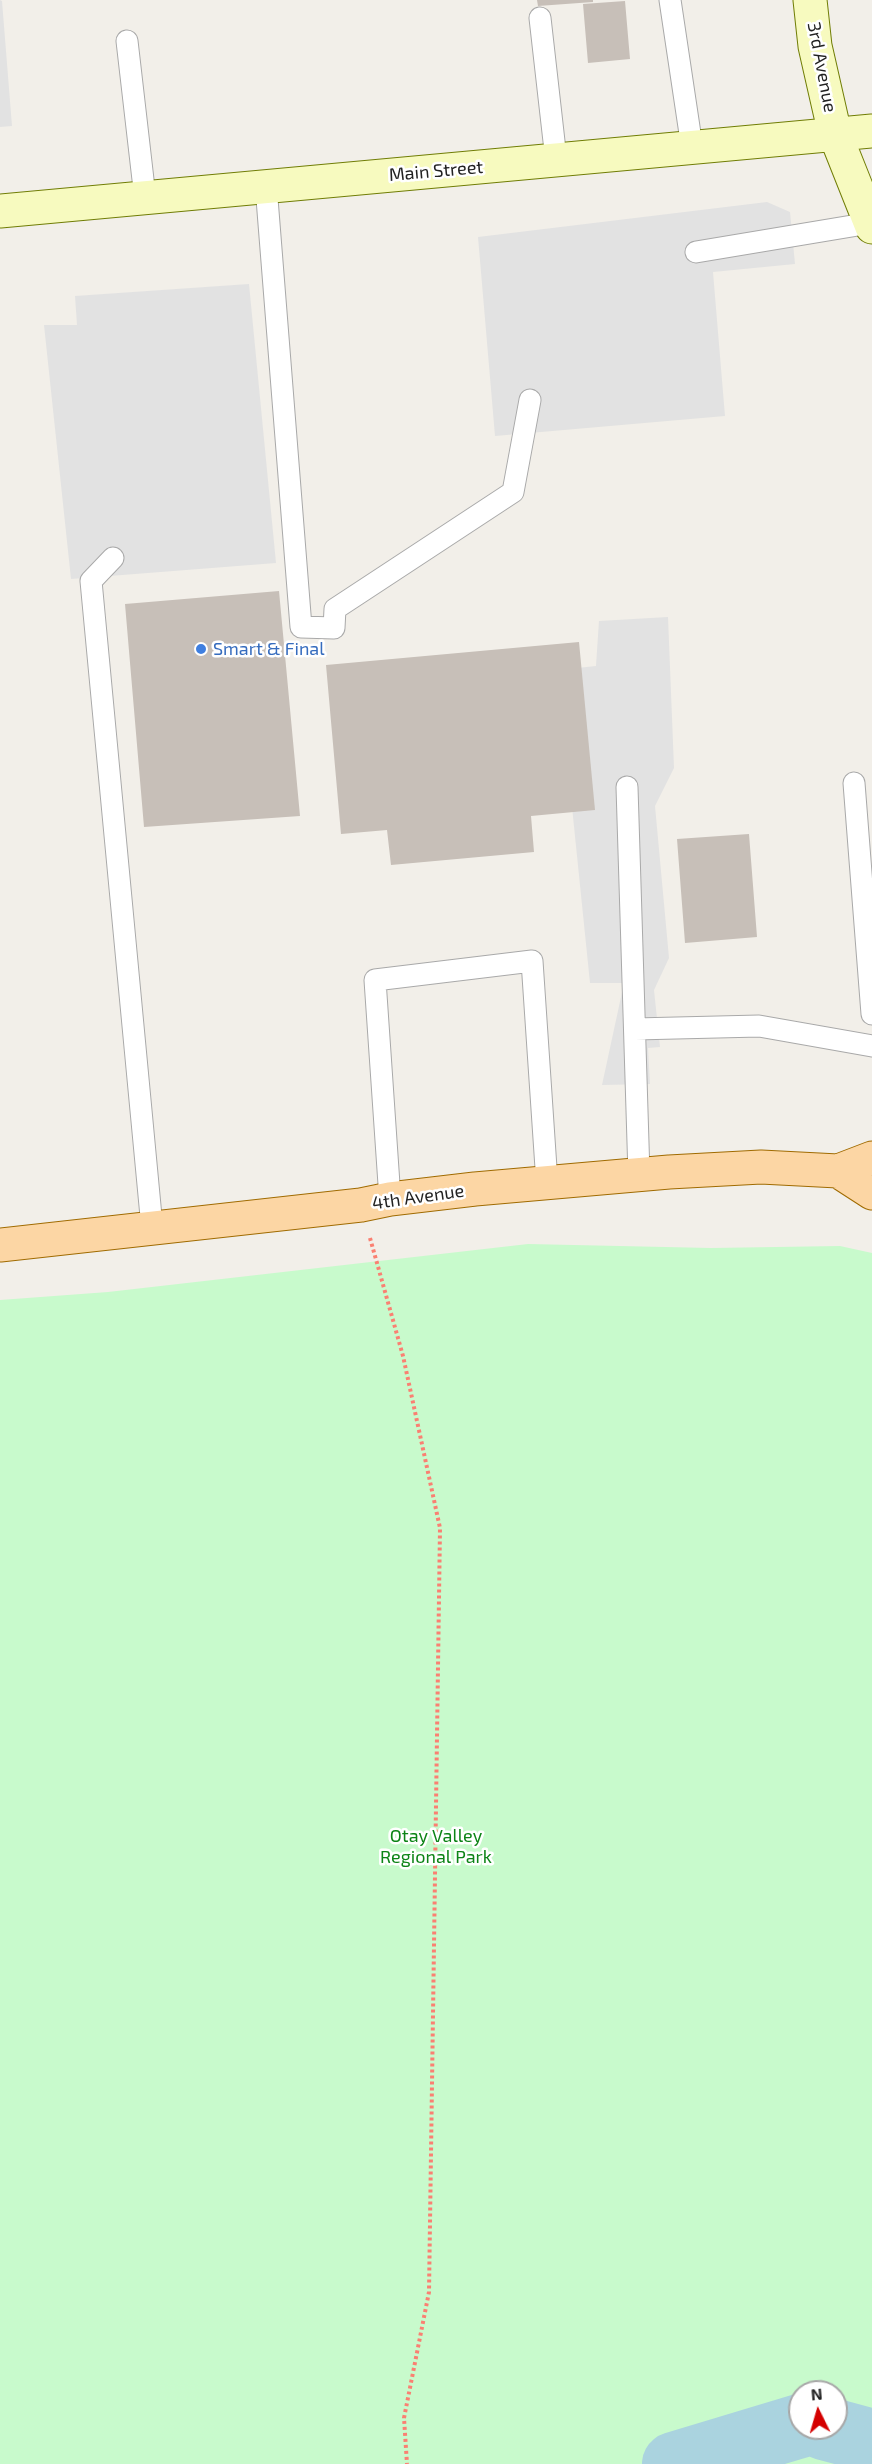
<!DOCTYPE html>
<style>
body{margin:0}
#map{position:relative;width:872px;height:2464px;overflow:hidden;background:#f2efe9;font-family:"Exo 2",sans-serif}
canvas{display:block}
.north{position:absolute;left:788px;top:2380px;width:60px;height:60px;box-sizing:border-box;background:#fff;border:2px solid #a7a7a7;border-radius:50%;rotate:355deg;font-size:16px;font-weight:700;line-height:24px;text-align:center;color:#222}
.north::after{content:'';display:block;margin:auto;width:21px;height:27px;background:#d40000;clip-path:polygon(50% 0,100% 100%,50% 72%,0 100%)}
</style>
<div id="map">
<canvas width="872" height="2464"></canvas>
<div class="north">N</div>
</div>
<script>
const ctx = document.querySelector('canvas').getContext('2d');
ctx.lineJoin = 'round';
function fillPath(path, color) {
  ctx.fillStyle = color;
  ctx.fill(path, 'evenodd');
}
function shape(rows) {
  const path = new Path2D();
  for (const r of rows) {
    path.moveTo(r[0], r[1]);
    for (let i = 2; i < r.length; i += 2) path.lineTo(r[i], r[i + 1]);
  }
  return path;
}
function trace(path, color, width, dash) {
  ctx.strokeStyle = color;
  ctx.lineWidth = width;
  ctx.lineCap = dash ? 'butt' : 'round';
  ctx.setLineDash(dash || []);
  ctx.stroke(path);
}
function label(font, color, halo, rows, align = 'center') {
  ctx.font = font + ' "Exo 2",sans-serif';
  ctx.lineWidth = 5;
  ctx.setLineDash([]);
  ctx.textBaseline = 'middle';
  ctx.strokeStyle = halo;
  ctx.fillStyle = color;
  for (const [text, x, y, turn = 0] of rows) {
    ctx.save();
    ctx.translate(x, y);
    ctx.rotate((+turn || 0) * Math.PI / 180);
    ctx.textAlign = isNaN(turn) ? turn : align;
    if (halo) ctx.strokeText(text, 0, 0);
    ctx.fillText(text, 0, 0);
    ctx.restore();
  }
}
fillPath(shape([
 [528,1244,711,1248,840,1246,872,1253,872,2464,0,2464,0,1300,108,1292],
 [800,2392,836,2392,836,2428,800,2428]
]), '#c8facc');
fillPath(shape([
 [0,0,2,1,12,126,0,127],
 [767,202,790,212,795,264,713,272,725,416,495,436,478,237],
 [249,284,276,563,71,579,44,325,77,325,75,296],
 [668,617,674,768,655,806,669,958,654,990,660,1047,648,1048,650,1084,602,1085,624,983,590,983,558,670,596,666,599,621]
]), '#e2e2e2');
trace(shape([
 [824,2428,872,2441],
 [674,2464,800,2426]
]), '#aad3df', 64);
fillPath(shape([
 [537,0,593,0,593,2,538,6],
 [625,1,630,59,588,63,583,4],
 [279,591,300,816,144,827,125,604],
 [579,642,595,810,531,816,534,852,391,865,387,830,341,834,326,665],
 [749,834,757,937,685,943,677,839]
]), '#c7bfb8');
const service = shape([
 [670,0,692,147],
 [540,18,556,159],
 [127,41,145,197],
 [266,186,301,627,334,628,335,609,513,492,530,400],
 [696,252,870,223],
 [113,558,91,581,152,1227],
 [854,783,872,1014],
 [627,787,639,1175],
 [635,1029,759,1026,872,1046],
 [390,1199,375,980,532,961,547,1183]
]);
const secondary = shape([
 [810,0,815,46,835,134,872,227],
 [0,211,872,131]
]);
const primary = shape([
 [838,1171,872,1193],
 [0,1245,361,1205,390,1199,475,1189,669,1172,761,1167,838,1171,872,1158]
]);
trace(service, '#a9a9a9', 23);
trace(secondary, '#707d05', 35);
trace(primary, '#a06b00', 35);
trace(shape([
 [370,1238,403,1356,440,1528,429,2292,404,2418,407,2464]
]), '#fa8072', 4, [3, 3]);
trace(service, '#fff', 21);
trace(secondary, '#f7fabf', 33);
trace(primary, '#fcd6a4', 33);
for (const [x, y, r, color] of [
 [201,649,6,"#3f7fe0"]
]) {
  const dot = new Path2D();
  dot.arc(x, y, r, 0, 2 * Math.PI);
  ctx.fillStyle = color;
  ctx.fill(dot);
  trace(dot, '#fff', 2);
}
label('18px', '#222', '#fff', [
 ["3rd Avenue",822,67,79],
 ["Main Street",436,171,-5],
 ["4th Avenue",418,1197,-8]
]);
label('18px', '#366cbe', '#fff', [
 ["Smart & Final",213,649]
], 'left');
label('18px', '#0c8416', '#fff', [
 ["Otay Valley",436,1836],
 ["Regional Park",436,1857]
]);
</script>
